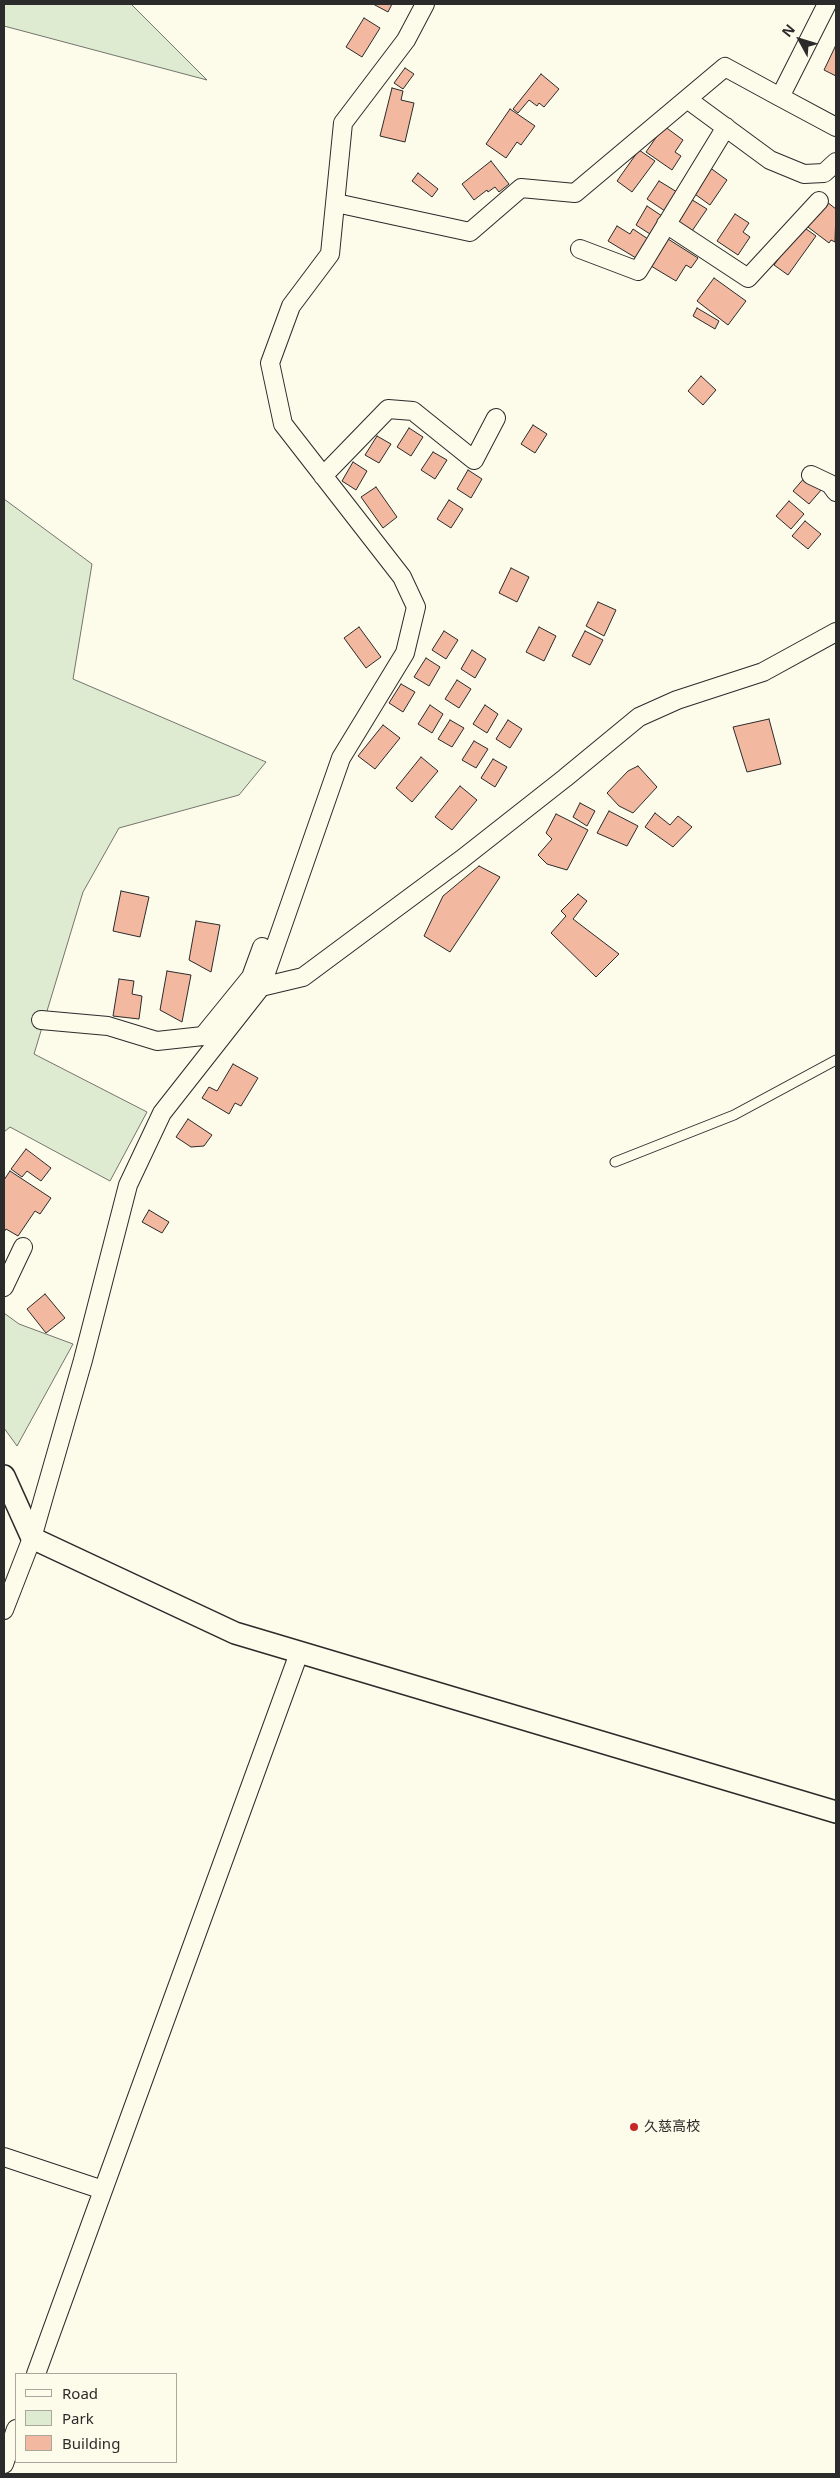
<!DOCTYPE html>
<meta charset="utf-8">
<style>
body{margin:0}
#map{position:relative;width:840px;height:2478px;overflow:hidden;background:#fdfbea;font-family:"Noto Sans",sans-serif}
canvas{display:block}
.frame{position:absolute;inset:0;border:5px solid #2b2b2b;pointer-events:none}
.legend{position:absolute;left:15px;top:2373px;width:162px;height:90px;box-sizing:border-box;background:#fdfbea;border:1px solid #a9a89e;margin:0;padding:6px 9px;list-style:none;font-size:15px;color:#2b2b2b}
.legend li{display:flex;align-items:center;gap:10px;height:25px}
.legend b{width:25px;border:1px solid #a9a89e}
.north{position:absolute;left:775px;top:15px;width:50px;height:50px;-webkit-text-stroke:4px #fdfbea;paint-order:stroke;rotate:309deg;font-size:14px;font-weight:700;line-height:20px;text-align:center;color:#2b2b2b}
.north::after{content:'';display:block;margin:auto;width:18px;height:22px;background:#2b2b2b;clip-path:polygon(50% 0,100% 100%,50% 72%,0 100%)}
</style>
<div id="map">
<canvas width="840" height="2478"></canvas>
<div class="frame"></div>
<ul class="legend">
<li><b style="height:6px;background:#fdfbea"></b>Road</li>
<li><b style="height:14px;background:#deebd1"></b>Park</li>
<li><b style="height:14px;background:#f2b8a0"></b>Building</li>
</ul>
<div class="north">N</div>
</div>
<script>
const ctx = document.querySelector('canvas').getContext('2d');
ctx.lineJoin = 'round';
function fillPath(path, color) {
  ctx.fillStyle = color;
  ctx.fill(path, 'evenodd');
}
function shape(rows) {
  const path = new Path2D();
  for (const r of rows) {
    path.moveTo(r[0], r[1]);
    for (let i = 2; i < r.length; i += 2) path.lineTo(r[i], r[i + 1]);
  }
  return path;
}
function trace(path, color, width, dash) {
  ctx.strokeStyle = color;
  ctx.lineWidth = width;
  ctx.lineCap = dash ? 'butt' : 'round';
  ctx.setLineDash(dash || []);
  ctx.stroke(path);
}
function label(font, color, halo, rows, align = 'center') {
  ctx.font = font + ' "Noto Sans","Noto Sans JP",sans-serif';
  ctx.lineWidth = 4;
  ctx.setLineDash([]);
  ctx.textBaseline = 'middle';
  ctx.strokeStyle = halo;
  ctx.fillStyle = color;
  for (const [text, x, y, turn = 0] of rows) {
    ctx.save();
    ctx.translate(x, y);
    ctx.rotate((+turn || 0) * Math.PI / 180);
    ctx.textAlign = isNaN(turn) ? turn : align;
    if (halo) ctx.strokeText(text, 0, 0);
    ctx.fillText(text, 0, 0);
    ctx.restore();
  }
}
const green = shape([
 [4,4,131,4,207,80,4,26,4,4],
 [4,499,92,564,73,679,266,762,239,795,119,828,83,892,34,1054,147,1112,110,1181,10,1127,4,1132,4,499],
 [4,1313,19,1324,73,1344,17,1446,4,1428,4,1313]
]);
fillPath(green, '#deebd1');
trace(green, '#74746e', 1);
const building = shape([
 [373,4,392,4,388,12,373,4],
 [364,18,380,28,362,57,346,47,364,18],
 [835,47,836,48,836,76,824,70,835,47],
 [405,68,414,74,403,89,394,83,405,68],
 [541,74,559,89,544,107,539,103,537,106,529,100,518,113,513,109,541,74],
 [392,88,403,91,401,100,414,103,405,142,380,136,392,88],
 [510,109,535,126,521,145,517,142,506,158,486,144,510,109],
 [664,126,683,140,675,152,681,156,672,170,646,152,664,126],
 [639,150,655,161,632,192,617,181,639,150],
 [491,161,509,184,499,192,495,187,488,192,487,190,474,200,462,184,491,161],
 [709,167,727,180,710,205,692,192,709,167],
 [418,173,438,189,432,197,412,181,418,173],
 [659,181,677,192,665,211,647,199,659,181],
 [689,198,707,209,692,231,675,219,689,198],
 [827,202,836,209,835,242,831,240,829,243,804,224,827,202],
 [647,206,662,216,650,234,636,225,647,206],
 [735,214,749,223,743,232,750,237,738,255,717,241,735,214],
 [617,226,630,234,633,229,648,239,636,258,608,241,617,226],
 [802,226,816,236,788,275,774,265,802,226],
 [668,239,698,258,691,268,686,265,676,281,651,266,668,239],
 [714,278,746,301,728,325,697,301,714,278],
 [697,308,719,321,715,329,693,316,697,308],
 [701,376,716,390,703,405,688,391,701,376],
 [533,425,547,434,535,453,521,444,533,425],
 [409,428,423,437,411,456,397,447,409,428],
 [377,436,391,444,379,463,365,455,377,436],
 [433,452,447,460,435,479,421,470,433,452],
 [353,462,367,471,356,490,342,481,353,462],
 [468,470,482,479,471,498,457,489,468,470],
 [806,476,822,489,809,504,793,491,806,476],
 [376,487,397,517,383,528,361,497,376,487],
 [449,500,463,509,451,528,437,519,449,500],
 [789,501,804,514,791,529,776,516,789,501],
 [805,521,821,534,808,549,792,536,805,521],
 [511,568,529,577,517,602,499,593,511,568],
 [598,602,616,610,604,636,586,626,598,602],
 [359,627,381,657,366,668,344,638,359,627],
 [539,627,556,636,544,661,526,652,539,627],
 [444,631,458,640,446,659,432,650,444,631],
 [585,631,603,640,590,665,572,656,585,631],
 [472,650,486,659,475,678,461,669,472,650],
 [426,658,440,667,429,686,414,677,426,658],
 [457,680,471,689,459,708,445,699,457,680],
 [401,684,415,692,403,712,389,703,401,684],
 [430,705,443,714,432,733,418,724,430,705],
 [485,705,498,714,487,733,473,724,485,705],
 [769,719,781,764,747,772,733,727,769,719],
 [450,720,464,728,452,747,438,739,450,720],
 [508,720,522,729,510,748,496,739,508,720],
 [383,725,400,738,375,769,358,756,383,725],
 [474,741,488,749,476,768,462,760,474,741],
 [421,757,438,771,412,802,396,788,421,757],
 [493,759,507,767,495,787,481,778,493,759],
 [638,766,657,787,633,813,619,806,607,793,628,771,638,766],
 [460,786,477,800,452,830,435,817,460,786],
 [580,803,595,811,587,826,573,817,580,803],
 [609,811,638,826,627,846,597,833,609,811],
 [655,813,670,825,678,816,692,827,673,847,645,827,655,813],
 [556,814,588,830,567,870,547,864,538,855,552,839,546,833,556,814],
 [479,866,500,877,450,952,424,936,443,896,479,866],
 [121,891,149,897,140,937,113,931,121,891],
 [578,894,587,901,573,919,619,954,596,977,551,933,566,916,561,911,578,894],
 [196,921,220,925,211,972,189,960,196,921],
 [167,971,191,975,182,1022,160,1010,167,971],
 [119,979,134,981,132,994,142,996,139,1019,113,1016,119,979],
 [233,1064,258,1078,241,1106,235,1103,229,1114,202,1098,209,1087,217,1091,233,1064],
 [188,1119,212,1135,204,1146,191,1147,176,1137,188,1119],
 [26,1149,51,1168,41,1181,27,1171,22,1177,11,1169,26,1149],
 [10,1171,51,1198,40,1214,35,1211,18,1236,6,1229,4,1232,4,1180,10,1171],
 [149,1210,169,1222,162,1233,142,1222,149,1210],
 [45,1294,65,1318,46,1333,27,1309,45,1294]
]);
fillPath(building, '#f2b8a0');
trace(building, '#2b2b2b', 1);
const service = shape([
 [615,1162,734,1115,836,1060]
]);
const minor = shape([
 [827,4,780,97,836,127],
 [687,99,770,160,804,174,824,173,836,162],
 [336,203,470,232,521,188,575,193,725,67,780,97],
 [666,224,748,278,819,201],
 [580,249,638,271,726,127],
 [811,475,830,484,836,492],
 [323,476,388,409,413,411,474,460,496,418],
 [261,987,303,977,462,859,565,778,639,717,677,700,763,672,836,632],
 [41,1020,108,1026,157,1041,203,1036,251,977,262,947],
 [4,1287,23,1247],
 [4,1610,32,1538,83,1360,128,1185,162,1113,261,987,341,758,405,653,416,607,402,577,283,424,270,363,291,306,330,254,343,123,406,40,425,4],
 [4,2157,103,2190],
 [36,2374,299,1653],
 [4,2464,16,2429]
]);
const tertiary = shape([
 [4,1476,32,1538,235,1633,836,1812]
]);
trace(service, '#2b2b2b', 11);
trace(minor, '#2b2b2b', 20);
trace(tertiary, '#2b2b2b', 24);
trace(service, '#fdfbea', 9);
trace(minor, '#fdfbea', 18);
trace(tertiary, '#fdfbea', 21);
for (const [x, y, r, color] of [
 [634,2127,5,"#c62828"]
]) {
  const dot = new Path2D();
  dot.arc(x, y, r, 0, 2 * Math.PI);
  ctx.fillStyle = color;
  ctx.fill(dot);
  trace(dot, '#fdfbea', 2);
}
label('14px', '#2b2b2b', '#fdfbea', [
 ["久慈高校",644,2127]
], 'left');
</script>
